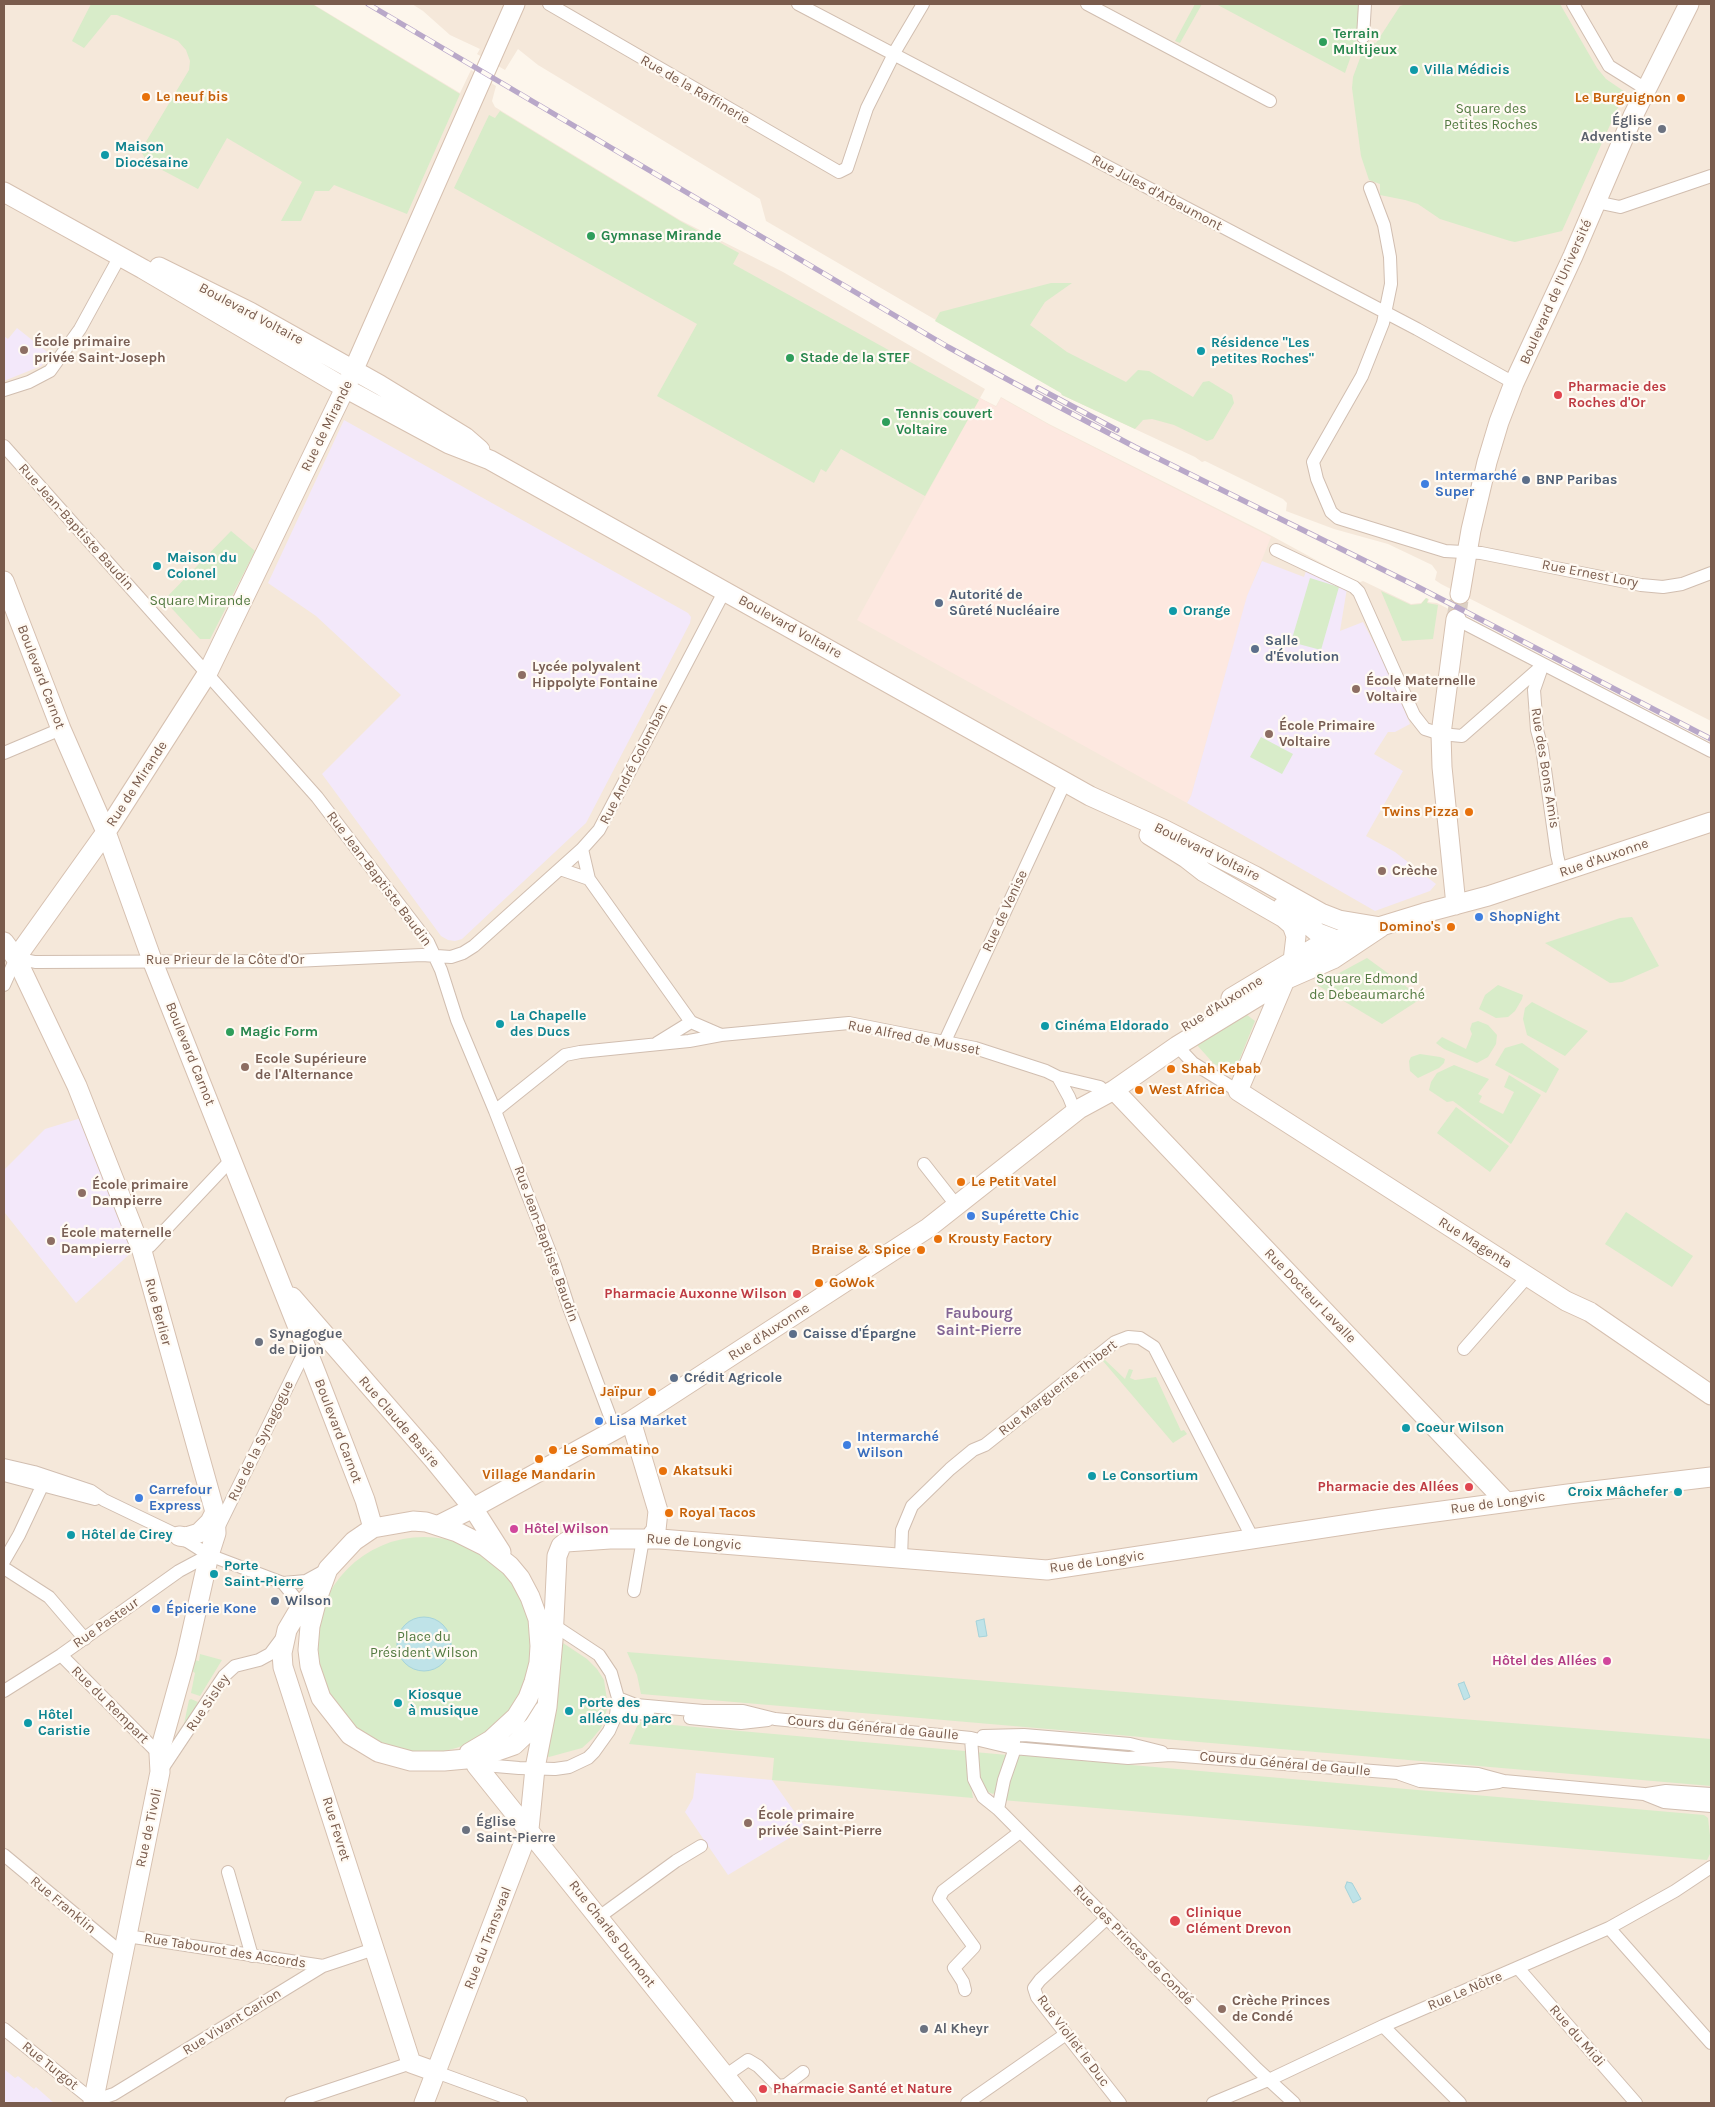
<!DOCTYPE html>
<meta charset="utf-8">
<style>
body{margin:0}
#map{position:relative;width:1715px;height:2107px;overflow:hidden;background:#fdf6ec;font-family:Karla,sans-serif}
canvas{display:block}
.frame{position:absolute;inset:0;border:5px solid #7a5c4d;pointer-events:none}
</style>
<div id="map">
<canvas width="1715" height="2107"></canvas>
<div class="frame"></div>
</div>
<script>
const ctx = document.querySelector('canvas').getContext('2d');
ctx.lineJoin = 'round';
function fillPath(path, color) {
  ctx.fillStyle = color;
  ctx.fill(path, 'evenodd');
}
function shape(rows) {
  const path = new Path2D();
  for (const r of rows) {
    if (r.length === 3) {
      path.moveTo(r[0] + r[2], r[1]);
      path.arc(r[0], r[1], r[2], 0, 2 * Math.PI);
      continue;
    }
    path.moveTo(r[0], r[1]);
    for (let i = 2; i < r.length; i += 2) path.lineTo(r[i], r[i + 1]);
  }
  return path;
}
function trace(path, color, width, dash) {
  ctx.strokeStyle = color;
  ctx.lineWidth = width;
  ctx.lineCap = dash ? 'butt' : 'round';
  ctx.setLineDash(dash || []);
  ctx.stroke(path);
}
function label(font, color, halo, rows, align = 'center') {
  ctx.font = font + ' Karla,sans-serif';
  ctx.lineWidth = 4.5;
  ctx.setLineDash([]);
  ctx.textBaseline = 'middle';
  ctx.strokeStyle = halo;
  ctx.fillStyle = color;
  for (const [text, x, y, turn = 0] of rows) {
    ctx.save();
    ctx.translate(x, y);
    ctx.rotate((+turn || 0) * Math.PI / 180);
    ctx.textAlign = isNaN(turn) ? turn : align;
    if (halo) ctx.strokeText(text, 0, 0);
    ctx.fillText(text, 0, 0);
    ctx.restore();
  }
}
fillPath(shape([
 [4,4,313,4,460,93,471,70,496,86,492,101,495,107,680,220,783,272,985,389,980,398,996,406,1001,397,1049,424,1272,536,1358,583,1363,581,1411,604,1421,603,1426,598,1429,599,1428,602,1437,603,1711,745,1711,2103,4,2103],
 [412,4,1711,4,1711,721,1441,584,1435,580,1437,572,1432,565,1388,544,1334,529,1286,511,1287,503,1283,499,1205,461,1202,462,1195,457,1062,395,1061,393,766,221,760,199,538,65,518,49,505,70,477,54,480,49,450,35,423,11]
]), '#f5e8da');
fillPath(shape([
 [980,398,996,407,1001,398,1049,425,1271,537,1247,597,1191,796,1187,803,857,620]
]), '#fde8e0');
fillPath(shape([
 [17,328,51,355,41,366,4,381,4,336,8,339],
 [344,420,688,613,691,617,690,623,586,823,462,939,455,941,448,940,441,936,322,774,401,695,316,616,268,583],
 [1262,561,1304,577,1307,568,1347,588,1340,631,1363,622,1377,649,1381,649,1410,724,1395,732,1388,732,1374,754,1403,771,1366,836,1395,852,1436,884,1430,891,1375,911,1187,803,1191,796,1247,596],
 [81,1118,133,1251,76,1303,5,1213,4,1170,45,1129],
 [696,1773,772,1780,806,1828,728,1875,685,1812,693,1798],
 [4,2069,15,2078,18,2076,34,2089,36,2087,54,2103,4,2103]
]), '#f3e8fa');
fillPath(shape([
 [91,4,312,4,460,94,407,214,334,185,329,191,315,191,301,221,281,221,302,182,227,138,198,189,147,162,142,153,144,145,189,70,190,61,186,50,178,41,117,15,111,15,84,48,72,41],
 [1195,4,1202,4,1180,43,1175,41],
 [1216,4,1359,4,1357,39,1345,73],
 [1406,4,1560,4,1597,68,1606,79,1625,92,1562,231,1515,242,1510,241,1440,219,1418,204,1405,200,1380,195,1380,184,1369,180,1361,156,1352,88,1353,77,1366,42,1376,43,1400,6],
 [500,111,680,221,739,253,733,264,979,400,925,496,841,449,826,472,821,469,814,483,657,396,697,324,454,188,489,115,495,118],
 [1051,283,1072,283,1045,302,1030,325,1067,352,1126,382,1138,370,1149,371,1193,397,1203,382,1209,381,1232,395,1234,403,1213,439,1207,441,1174,425,1152,419,1143,420,1135,429,1062,395,1061,393,935,321,940,312],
 [231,531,255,551,210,639,200,639,164,600],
 [1310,578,1339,587,1321,650,1291,642],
 [1381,591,1411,605,1421,604,1426,598,1428,599,1427,603,1438,605,1433,639,1402,641],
 [1261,737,1293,754,1282,774,1250,757],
 [1632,917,1659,966,1622,982,1610,983,1545,943,1620,918],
 [1367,958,1422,998,1382,1024,1317,985],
 [1498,985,1523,995,1522,999,1515,1011,1508,1017,1496,1018,1479,1009,1485,995],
 [1532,1002,1588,1031,1565,1056,1527,1035,1523,1019,1525,1008],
 [1247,1015,1255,1021,1234,1073,1214,1064,1197,1045,1219,1030],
 [1478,1021,1488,1025,1497,1035,1496,1044,1488,1057,1477,1063,1444,1049,1436,1043,1442,1037,1466,1049,1472,1034,1470,1029,1472,1023],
 [1522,1043,1559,1069,1546,1093,1495,1065,1505,1048],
 [1420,1054,1440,1057,1445,1059,1444,1063,1439,1068,1418,1078,1410,1071,1409,1061,1411,1057],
 [1454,1065,1489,1079,1478,1094,1482,1096,1479,1102,1503,1114,1514,1092,1504,1087,1509,1075,1541,1095,1511,1144,1453,1101,1447,1102,1429,1090,1431,1082,1437,1073],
 [1456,1107,1509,1146,1490,1172,1437,1133],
 [1626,1212,1693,1256,1672,1287,1605,1244],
 [1105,1360,1125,1379,1129,1369,1133,1370,1130,1378,1135,1380,1156,1377,1181,1431,1184,1430,1187,1434,1173,1443,1103,1361],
 [424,1645,108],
 [560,1641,587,1659,597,1669,604,1680,608,1706,601,1728,592,1739,582,1748,549,1757,546,1755],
 [627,1652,1711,1739,1711,1786,641,1694,637,1675],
 [200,1654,222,1660,200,1696,191,1693,195,1673,191,1670,195,1660,199,1661],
 [191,1699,198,1702,187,1723,184,1724,189,1700],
 [639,1722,965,1751,973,1798,772,1780,774,1758,629,1744],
 [974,1752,1008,1755,996,1792,993,1794,986,1791,980,1781],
 [1017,1755,1704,1815,1708,1818,1711,1844,1710,1854,1707,1860,1002,1800]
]), '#d8ecc9');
const water = shape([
 [424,1644,27],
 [984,1619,987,1636,979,1637,976,1621,984,1619],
 [1464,1682,1470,1697,1464,1700,1458,1684,1464,1682],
 [1347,1882,1352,1883,1361,1899,1353,1903,1345,1887,1347,1882]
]);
fillPath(water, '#bfe3e8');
trace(water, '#a5d3da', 1);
trace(shape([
 [1456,619,1460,594]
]), '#dcd0c4', 19, [19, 9]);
const street = shape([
 [549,4,839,172,847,168,867,108,897,48,923,4],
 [798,4,1417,329,1514,383],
 [1087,4,1270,101],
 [1573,4,1609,66,1646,89],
 [1363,37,1365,4],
 [1370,188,1384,225,1390,257,1391,284,1383,323,1362,376,1313,462,1317,479,1331,512,1338,518,1445,551,1481,553,1641,585,1663,587,1682,584,1711,573],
 [1596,202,1620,207,1711,176],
 [4,390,29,382,50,371,80,329,120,256],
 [4,446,317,797,428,942,441,970,457,1020,495,1111,555,1265,568,1305,611,1419,620,1427],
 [1276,550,1354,587,1359,592,1414,715,1425,729,1441,734,1462,736,1543,665],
 [1456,619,1711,751],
 [1542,667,1534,690,1537,730,1542,748,1557,855,1561,872],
 [4,753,61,729],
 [582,849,589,879,691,1022,721,1035,849,1023,975,1048,1046,1071,1058,1077,1100,1087],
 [560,869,589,879],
 [16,958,35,962,294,961,422,955,451,957,463,953,474,946,582,849,599,830,725,590],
 [4,985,16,958],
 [945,1041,1065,782],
 [657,1043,691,1022],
 [1177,1046,1193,1063,1238,1091],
 [1058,1077,1069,1097,1075,1112],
 [495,1111,565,1055,580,1052,689,1041,721,1035],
 [924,1164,957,1206],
 [142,1251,150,1246,231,1160],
 [1464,1349,1528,1276],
 [4,1465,34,1472,91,1491,104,1500,179,1536,209,1555,283,1583,306,1581,326,1570],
 [4,1475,95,1499],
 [217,1530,306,1349],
 [901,1558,902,1530,912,1506,950,1469,973,1450,985,1445,1115,1342,1128,1337,1140,1338,1154,1347,1253,1539],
 [4,1561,19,1535,43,1484],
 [4,1568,49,1597,85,1639],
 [283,1583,296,1599,302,1612],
 [634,1591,643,1539],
 [61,1655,159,1754],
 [4,1691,61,1655,179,1571,209,1555],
 [618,1698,636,1705,703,1711,743,1711,775,1719,971,1738,1013,1748,1128,1758,1171,1755,1398,1773,1421,1770,1478,1774,1504,1781,1644,1794,1664,1802,1711,1806],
 [616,1715,635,1713,648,1714],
 [690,1718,741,1723,768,1720],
 [983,1736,1024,1735,1130,1744,1162,1752],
 [971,1738,974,1779,983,1797,998,1809,1257,2069,1294,2103],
 [472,1764,519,1768,555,1769,569,1767,588,1758,594,1752,609,1731,616,1715,618,1698,611,1673,599,1655,549,1622],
 [160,1772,224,1676,235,1666,259,1660,270,1654,282,1638],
 [1400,1774,1420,1781,1476,1785,1499,1782],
 [1647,1794,1666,1791,1711,1794],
 [998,1809,1004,1780,1013,1754,1014,1741],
 [4,1855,123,1954],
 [228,1872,252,1956],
 [599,1917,676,1861,701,1846],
 [1107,1918,1040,1980,1034,1988,1037,1997,1120,2103],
 [1609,1928,1711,2043],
 [127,1936,323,1966],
 [1518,1968,1636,2103],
 [965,1990,963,1982,954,1968,974,1947,939,1899,943,1891,1020,1832],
 [1383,2026,1460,2103],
 [4,2029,96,2103],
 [436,2072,521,2103],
 [725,2076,748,2060,758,2066,778,2086,786,2085,803,2072],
 [93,2101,114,2094,323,1966,374,1949],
 [291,2103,411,2063],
 [967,2103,1066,2034],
 [1213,2103,1273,2078,1383,2026,1609,1928,1675,1891,1711,1867]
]);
const secondary = shape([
 [4,192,143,269,345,388,449,444,490,460,1090,796,1165,830,1255,876,1321,913,1339,920,1381,927],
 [159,267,250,312,380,385,465,437,480,450],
 [4,581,61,729,106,832,152,960,316,1373,365,1500,373,1528],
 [1460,594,1471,530,1487,462,1499,422,1514,383,1573,256,1633,116,1689,4],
 [1149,835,1186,858,1204,872,1284,918,1292,925,1296,936,1293,961],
 [1456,905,1442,767,1441,734,1456,619],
 [1283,906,1297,915,1318,933,1339,941],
 [4,942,16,958,77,1086,142,1251,215,1512,216,1533,209,1555,186,1657,159,1754,160,1772,93,2103],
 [16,958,106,832,207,674,350,378,515,4],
 [1285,980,1238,1091,1566,1301,1590,1312,1711,1395],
 [1231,998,1316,947,1336,940,1424,913,1488,896,1711,822],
 [1114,1090,1506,1502],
 [292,1297,433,1459,473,1508,501,1552],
 [631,1421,658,1511,656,1530,649,1539],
 [439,1525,473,1508,631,1421,928,1228,1079,1109,1114,1090,1177,1046,1285,980,1333,959,1381,927],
 [179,1536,186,1537,199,1533,210,1522,215,1512],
 [317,1586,300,1608,287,1630,282,1653,283,1667,411,2063,436,2072],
 [539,1662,540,1646,538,1619,530,1597,520,1578,510,1566,485,1546,457,1532,426,1522,413,1521,373,1528,354,1541,328,1569,317,1599,310,1626,308,1650,310,1666,321,1698,350,1735,378,1752,411,1761,444,1761,477,1758,514,1745,534,1726,544,1710],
 [469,1753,491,1740,516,1717,528,1698,534,1682,539,1663],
 [476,1765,747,2103],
 [424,2103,529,1829,535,1768,547,1707,553,1640,557,1556,561,1546,566,1542,610,1539,660,1539,1047,1570,1383,1519,1568,1494,1711,1477]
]);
trace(street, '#d1beb0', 14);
trace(secondary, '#d6c0b0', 21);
trace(street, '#fff', 12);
trace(secondary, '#fff', 19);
const rail = shape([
 [368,4,948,347,1014,383,1135,447,1418,587,1711,739],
 [1038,388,1117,430]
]);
trace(rail, '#b9a8c9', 5.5);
trace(rail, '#fffaf3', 4, [11]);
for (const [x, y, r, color] of [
 [1323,42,5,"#2e9e5b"],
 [1414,70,5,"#0f9aa8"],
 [146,97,5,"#e8710a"],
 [1681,98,5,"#e8710a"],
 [1662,129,5,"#6b7280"],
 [105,155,5,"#0f9aa8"],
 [591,236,5,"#2e9e5b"],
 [24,350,5,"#8d6e63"],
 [1201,351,5,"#0f9aa8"],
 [790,358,5,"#2e9e5b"],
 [1558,395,5,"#e0444e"],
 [886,422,5,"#2e9e5b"],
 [1526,480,5,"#5c6f8a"],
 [1425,484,5,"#3f7fe0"],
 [157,566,5,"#0f9aa8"],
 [939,603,5,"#5c6f8a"],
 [1173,611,5,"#0f9aa8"],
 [1255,649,5,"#5c6f8a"],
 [522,675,5,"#8d6e63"],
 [1356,689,5,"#8d6e63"],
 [1269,734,5,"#8d6e63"],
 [1469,812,5,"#e8710a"],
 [1382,871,5,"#8d6e63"],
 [1479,917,5,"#3f7fe0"],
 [1451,927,5,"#e8710a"],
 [500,1024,5,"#0f9aa8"],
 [1045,1026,5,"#0f9aa8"],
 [230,1032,5,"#2e9e5b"],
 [245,1067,5,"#8d6e63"],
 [1171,1069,5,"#e8710a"],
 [1139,1090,5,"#e8710a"],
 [961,1182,5,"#e8710a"],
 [82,1193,5,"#8d6e63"],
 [971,1216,5,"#3f7fe0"],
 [938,1239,5,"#e8710a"],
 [51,1241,5,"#8d6e63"],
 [921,1250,5,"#e8710a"],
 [819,1283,5,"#e8710a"],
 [797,1294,5,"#e0444e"],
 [793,1334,5,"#5c6f8a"],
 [259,1342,5,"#6b7280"],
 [674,1378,5,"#5c6f8a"],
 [652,1392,5,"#e8710a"],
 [599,1421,5,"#3f7fe0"],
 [1406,1428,5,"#0f9aa8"],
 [847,1445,5,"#3f7fe0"],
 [553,1450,5,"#e8710a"],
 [539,1459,5,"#e8710a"],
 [663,1471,5,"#e8710a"],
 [1092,1476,5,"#0f9aa8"],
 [1469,1487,5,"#e0444e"],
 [1678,1492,5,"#0f9aa8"],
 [139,1498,5,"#3f7fe0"],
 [669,1513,5,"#e8710a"],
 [514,1529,5,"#d1479c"],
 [71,1535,5,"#0f9aa8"],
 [214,1574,5,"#0f9aa8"],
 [275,1601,5,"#5c6f8a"],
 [156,1609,5,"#3f7fe0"],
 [1607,1661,5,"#d1479c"],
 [398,1703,5,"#0f9aa8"],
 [569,1711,5,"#0f9aa8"],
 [28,1723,5,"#0f9aa8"],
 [748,1823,5,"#8d6e63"],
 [466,1830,5,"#6b7280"],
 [1175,1921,6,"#e0444e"],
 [1222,2009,5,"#8d6e63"],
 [924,2029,5,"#6b7280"],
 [763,2089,5,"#e0444e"]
]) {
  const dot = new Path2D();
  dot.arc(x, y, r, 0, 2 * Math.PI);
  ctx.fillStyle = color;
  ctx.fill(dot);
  trace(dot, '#fffaf3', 2);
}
label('bold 14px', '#27864d', '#fffaf3', [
 ["Terrain",1333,34],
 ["Multijeux",1333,50],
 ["Gymnase Mirande",601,236],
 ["Stade de la STEF",800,358],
 ["Tennis couvert",896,414],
 ["Voltaire",896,430],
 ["Magic Form",240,1032]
], 'left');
label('bold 14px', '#0d838f', '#fffaf3', [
 ["Villa Médicis",1424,70],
 ["Maison",115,147],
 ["Diocésaine",115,163],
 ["Résidence \"Les",1211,343],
 ["petites Roches\"",1211,359],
 ["Maison du",167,558],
 ["Colonel",167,574],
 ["Orange",1183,611],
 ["La Chapelle",510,1016],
 ["des Ducs",510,1032],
 ["Cinéma Eldorado",1055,1026],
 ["Coeur Wilson",1416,1428],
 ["Le Consortium",1102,1476],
 ["Croix Mâchefer",1668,1492,"right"],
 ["Hôtel de Cirey",81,1535],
 ["Porte",224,1566],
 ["Saint-Pierre",224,1582],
 ["Kiosque",408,1695],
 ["à musique",408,1711],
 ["Porte des",579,1703],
 ["allées du parc",579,1719],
 ["Hôtel",38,1715],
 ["Caristie",38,1731]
], 'left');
label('14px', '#7a5c4d', '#fffaf3', [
 ["Rue de la Raffinerie",695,90,30],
 ["Rue Jules d'Arbaumont",1157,193,28],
 ["Boulevard de l'Université",1556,292,-66],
 ["Boulevard Voltaire",251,314,28],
 ["Rue de Mirande",327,426,-64],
 ["Rue Jean-Baptiste Baudin",76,527,48],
 ["Rue Ernest Lory",1590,574,11],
 ["Boulevard Voltaire",790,627,29],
 ["Boulevard Carnot",41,677,69],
 ["Rue André Colomban",634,764,-63],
 ["Rue des Bons Amis",1545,768,81],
 ["Rue de Mirande",137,784,-57],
 ["Boulevard Voltaire",1207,852,26],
 ["Rue d'Auxonne",1604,858,-19],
 ["Rue Jean-Baptiste Baudin",379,879,53],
 ["Rue de Venise",1005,911,-65],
 ["Rue Prieur de la Côte d'Or",225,960],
 ["Rue d'Auxonne",1222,1004,-32],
 ["Rue Alfred de Musset",914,1038,11],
 ["Boulevard Carnot",190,1054,68],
 ["Rue Magenta",1475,1243,32],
 ["Rue Jean-Baptiste Baudin",546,1244,70],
 ["Rue Docteur Lavalle",1310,1296,46],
 ["Rue Berlier",158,1312,75],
 ["Rue d'Auxonne",769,1332,-33],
 ["Rue Marguerite Thibert",1058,1388,-38],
 ["Rue Claude Basire",399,1422,49],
 ["Boulevard Carnot",338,1431,69],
 ["Rue de la Synagogue",261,1441,-64],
 ["Rue de Longvic",1498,1503,-8],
 ["Rue de Longvic",694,1542,4],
 ["Rue de Longvic",1097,1562,-8],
 ["Rue Pasteur",106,1623,-35],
 ["Rue Sisley",208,1703,-56],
 ["Rue du Rempart",110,1705,45],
 ["Cours du Général de Gaulle",873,1728,5],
 ["Cours du Général de Gaulle",1285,1764,5],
 ["Rue de Tivoli",149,1828,-78],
 ["Rue Fevret",336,1829,73],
 ["Rue Franklin",63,1905,40],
 ["Rue Charles Dumont",612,1934,52],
 ["Rue du Transvaal",488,1938,-69],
 ["Rue des Princes de Condé",1133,1945,45],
 ["Rue Tabourot des Accords",225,1951,9],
 ["Rue Le Nôtre",1465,1991,-23],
 ["Rue Vivant Carion",232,2022,-32],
 ["Rue du Midi",1577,2036,49],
 ["Rue Viollet le Duc",1073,2041,53],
 ["Rue Turgot",50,2066,39]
]);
label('bold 14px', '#c56008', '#fffaf3', [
 ["Le neuf bis",156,97],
 ["Le Burguignon",1671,98,"right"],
 ["Twins Pizza",1459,812,"right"],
 ["Domino's",1441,927,"right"],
 ["Shah Kebab",1181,1069],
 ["West Africa",1149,1090],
 ["Le Petit Vatel",971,1182],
 ["Krousty Factory",948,1239],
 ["Braise & Spice",911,1250,"right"],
 ["GoWok",829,1283],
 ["Jaïpur",642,1392,"right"],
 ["Le Sommatino",563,1450],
 ["Akatsuki",673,1471],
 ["Village Mandarin",539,1475,"center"],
 ["Royal Tacos",679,1513]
], 'left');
label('14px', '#537a41', '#fffaf3', [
 ["Square des",1491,109],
 ["Petites Roches",1491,125],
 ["Square Mirande",200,601],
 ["Square Edmond",1367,979],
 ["de Debeaumarché",1367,995],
 ["Place du",424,1637],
 ["Président Wilson",424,1653]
]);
label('bold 14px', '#5b616d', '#fffaf3', [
 ["Église",1652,121,"right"],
 ["Adventiste",1652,137,"right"],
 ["Synagogue",269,1334],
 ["de Dijon",269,1350],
 ["Église",476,1822],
 ["Saint-Pierre",476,1838],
 ["Al Kheyr",934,2029]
], 'left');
label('bold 14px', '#785e54', '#fffaf3', [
 ["École primaire",34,342],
 ["privée Saint-Joseph",34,358],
 ["Lycée polyvalent",532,667],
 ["Hippolyte Fontaine",532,683],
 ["École Maternelle",1366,681],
 ["Voltaire",1366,697],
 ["École Primaire",1279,726],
 ["Voltaire",1279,742],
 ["Crèche",1392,871],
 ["Ecole Supérieure",255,1059],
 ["de l'Alternance",255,1075],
 ["École primaire",92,1185],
 ["Dampierre",92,1201],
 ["École maternelle",61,1233],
 ["Dampierre",61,1249],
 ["École primaire",758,1815],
 ["privée Saint-Pierre",758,1831],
 ["Crèche Princes",1232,2001],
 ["de Condé",1232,2017]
], 'left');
label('bold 14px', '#be3a42', '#fffaf3', [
 ["Pharmacie des",1568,387],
 ["Roches d'Or",1568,403],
 ["Pharmacie Auxonne Wilson",787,1294,"right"],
 ["Pharmacie des Allées",1459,1487,"right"],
 ["Clinique",1186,1913],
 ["Clément Drevon",1186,1929],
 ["Pharmacie Santé et Nature",773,2089]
], 'left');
label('bold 14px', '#366cbe', '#fffaf3', [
 ["Intermarché",1435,476],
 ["Super",1435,492],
 ["ShopNight",1489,917],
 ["Supérette Chic",981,1216],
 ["Lisa Market",609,1421],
 ["Intermarché",857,1437],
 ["Wilson",857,1453],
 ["Carrefour",149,1490],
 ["Express",149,1506],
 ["Épicerie Kone",166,1609]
], 'left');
label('bold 14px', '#4e5e75', '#fffaf3', [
 ["BNP Paribas",1536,480],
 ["Autorité de",949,595],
 ["Sûreté Nucléaire",949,611],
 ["Salle",1265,641],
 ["d'Évolution",1265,657],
 ["Caisse d'Épargne",803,1334],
 ["Crédit Agricole",684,1378],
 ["Wilson",285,1601]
], 'left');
label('bold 14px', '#b23c85', '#fffaf3', [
 ["Hôtel Wilson",524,1529],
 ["Hôtel des Allées",1597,1661,"right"]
], 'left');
label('bold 15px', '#846695', '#fffaf3', [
 ["Faubourg",979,1314],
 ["Saint-Pierre",979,1331]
]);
</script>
